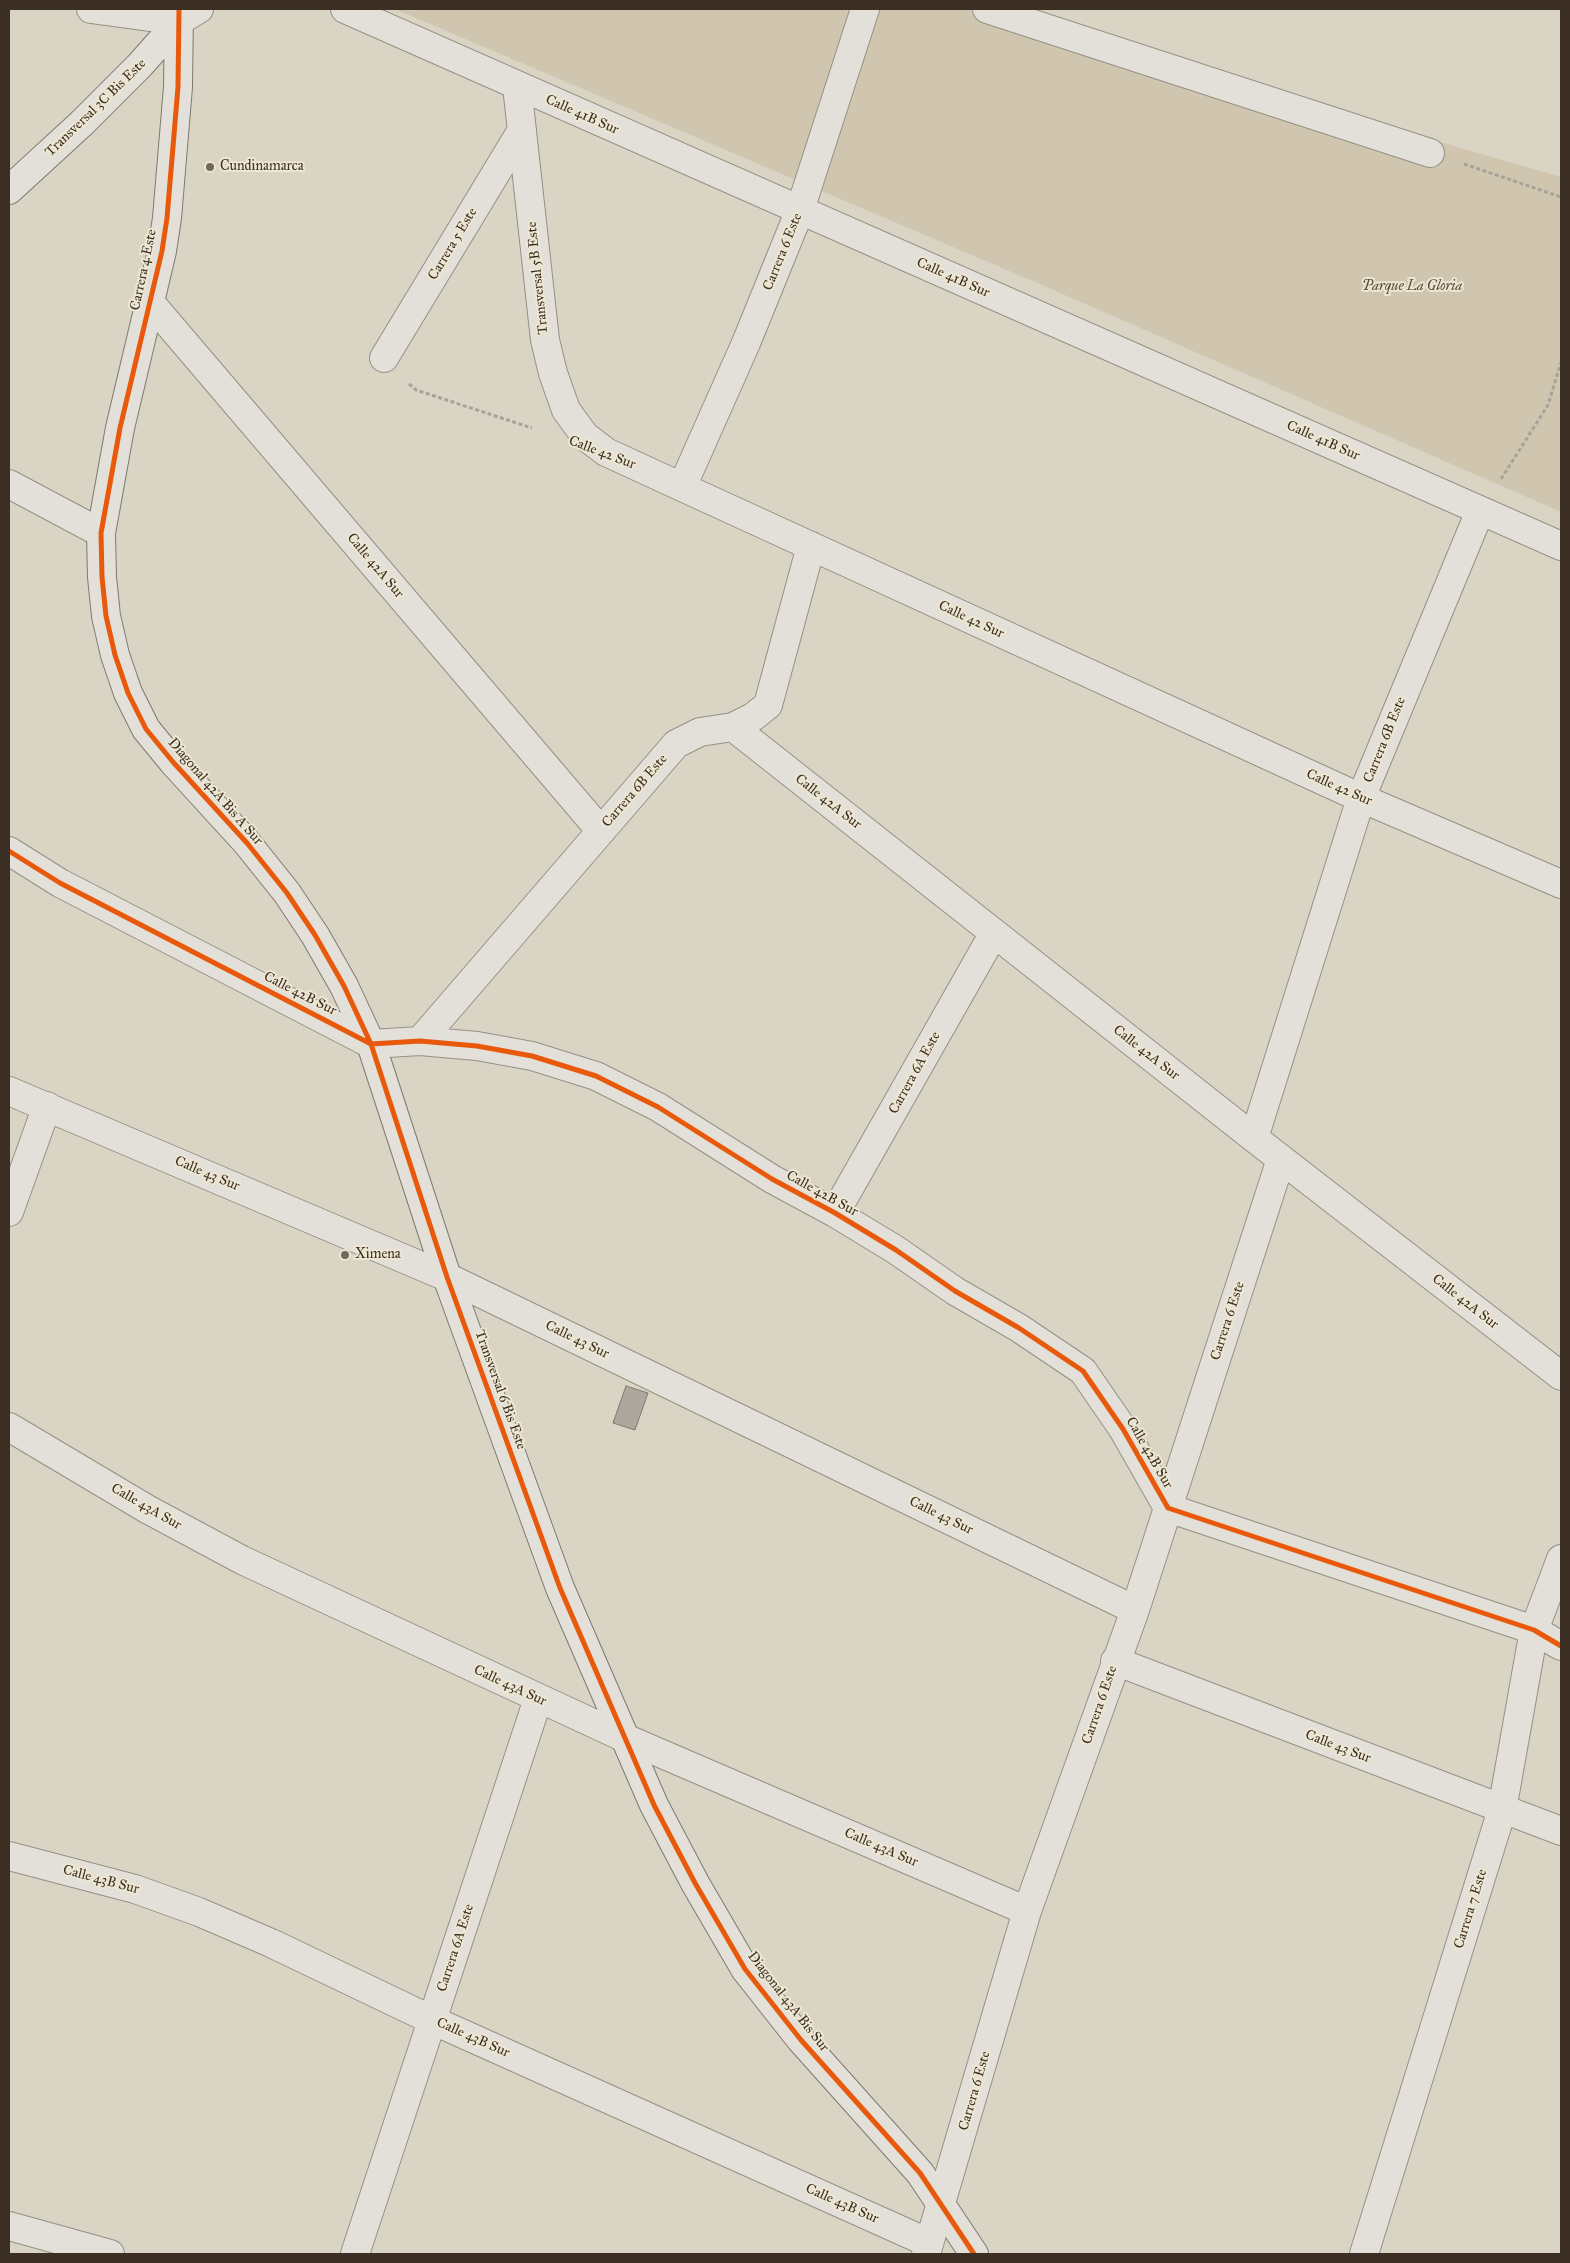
<!DOCTYPE html>
<style>
body{margin:0}
#map{position:relative;width:1570px;height:2263px;overflow:hidden;background:#dad4c4;font-family:"IM FELL Great Primer",serif}
canvas{display:block}
.frame{position:absolute;inset:0;border:10px solid #3b2f23;pointer-events:none}
</style>
<div id="map">
<canvas width="1570" height="2263"></canvas>
<div class="frame"></div>
</div>
<script>
const ctx = document.querySelector('canvas').getContext('2d');
ctx.lineJoin = 'round';
function fillPath(path, color) {
  ctx.fillStyle = color;
  ctx.fill(path, 'evenodd');
}
function shape(rows) {
  const path = new Path2D();
  for (const r of rows) {
    path.moveTo(r[0], r[1]);
    for (let i = 2; i < r.length; i += 2) path.lineTo(r[i], r[i + 1]);
  }
  return path;
}
function trace(path, color, width, dash) {
  ctx.strokeStyle = color;
  ctx.lineWidth = width;
  ctx.lineCap = dash ? 'butt' : 'round';
  ctx.setLineDash(dash || []);
  ctx.stroke(path);
}
function label(font, color, halo, rows, align = 'center') {
  ctx.font = font + ' "IM FELL Great Primer",serif';
  ctx.lineWidth = 4;
  ctx.setLineDash([]);
  ctx.textBaseline = 'middle';
  ctx.strokeStyle = halo;
  ctx.fillStyle = color;
  for (const [text, x, y, turn = 0] of rows) {
    ctx.save();
    ctx.translate(x, y);
    ctx.rotate((+turn || 0) * Math.PI / 180);
    ctx.textAlign = isNaN(turn) ? turn : align;
    if (halo) ctx.strokeText(text, 0, 0);
    ctx.fillText(text, 0, 0);
    ctx.restore();
  }
}
fillPath(shape([
 [395,9,983,9,1561,177,1561,512,1035,282]
]), '#d0c6b0');
const building = shape([
 [626,1386,648,1393,635,1430,613,1423,626,1386]
]);
fillPath(building, '#ada89d');
trace(building, '#7e7970', 1);
const street = shape([
 [91,9,179,21,199,9],
 [345,9,1561,546],
 [987,9,1430,153],
 [517,86,545,340,553,373,566,410,585,436,606,452,682,487,1361,798,1561,884],
 [149,301,600,830],
 [384,358,522,130],
 [9,484,101,533],
 [682,487,746,343,800,210,865,9],
 [733,727,1254,1138,1561,1376],
 [9,851,60,883,371,1044,420,1041,477,1046,532,1056,596,1076,658,1107,772,1179,835,1213,896,1250,955,1291,1019,1328,1083,1371,1123,1429,1168,1508,1534,1630,1561,1646],
 [420,1041,676,744,700,732,733,727,753,717,768,705,811,546],
 [9,1091,447,1277,1135,1610],
 [1254,1138,1361,798,1480,511],
 [9,1212,47,1106],
 [835,1213,994,933],
 [9,1427,147,1509,242,1560,625,1738,1027,1911],
 [1115,1661,1561,1831],
 [9,1856,135,1889,199,1912,271,1943,432,2020,929,2243],
 [9,2226,110,2254],
 [355,2254,538,1699],
 [926,2254,1027,1911,1135,1610,1281,1159],
 [1364,2254,1502,1810,1534,1630,1561,1559]
]);
const secondary = shape([
 [179,9,178,87,167,218,162,251,120,428,101,533,102,577,106,616,115,655,128,693,146,729,173,762,247,843,287,893,315,935,344,986,371,1044,447,1277,560,1588,654,1805,695,1883,745,1969,801,2040,920,2173,974,2254],
 [9,190,82,123,140,65,179,21]
]);
trace(street, '#959085', 30);
trace(secondary, '#7e7970', 30);
trace(shape([
 [1464,164,1561,197],
 [409,384,416,390,532,428],
 [1501,479,1548,405,1561,362]
]), '#a7a39b', 3, [4, 2.5]);
trace(street, '#e2e0d8', 28);
trace(secondary, '#e2e0d8', 28);
trace(shape([
 [179,9,178,87,167,218,162,251,120,428,101,533,102,577,106,616,115,655,128,693,146,729,173,762,247,843,287,893,315,935,344,986,371,1044,447,1277,560,1588,654,1805,695,1883,745,1969,801,2040,920,2173,974,2254],
 [9,851,60,883,371,1044,420,1041,477,1046,532,1056,596,1076,658,1107,772,1179,835,1213,896,1250,955,1291,1019,1328,1083,1371,1123,1429,1168,1508,1534,1630,1561,1646]
]), '#e8590c', 5);
for (const [x, y, r, color] of [
 [210,167,5,"#73695b"],
 [345,1255,5,"#73695b"]
]) {
  const dot = new Path2D();
  dot.arc(x, y, r, 0, 2 * Math.PI);
  ctx.fillStyle = color;
  ctx.fill(dot);
  trace(dot, '#ede6d2', 2);
}
label('14px', '#3b2f23', '#ede6d2', [
 ["Transversal 3C Bis Este",96,108,-44],
 ["Calle 41B Sur",582,115,24],
 ["Carrera 5 Este",453,244,-59],
 ["Carrera 6 Este",783,252,-68],
 ["Carrera 4 Este",144,270,-78],
 ["Transversal 5B Este",538,278,-96],
 ["Calle 41B Sur",953,278,24],
 ["Calle 41B Sur",1323,441,24],
 ["Calle 42 Sur",602,453,21],
 ["Calle 42A Sur",375,566,50],
 ["Calle 42 Sur",971,620,25],
 ["Carrera 6B Este",1385,740,-68],
 ["Calle 42 Sur",1339,788,24],
 ["Carrera 6B Este",635,791,-49],
 ["Diagonal 42A Bis A Sur",215,792,49],
 ["Calle 42A Sur",828,802,38],
 ["Calle 42B Sur",300,994,27],
 ["Calle 42A Sur",1146,1053,38],
 ["Carrera 6A Este",915,1073,-61],
 ["Calle 43 Sur",207,1174,23],
 ["Calle 42B Sur",822,1194,29],
 ["Calle 42A Sur",1465,1302,38],
 ["Carrera 6 Este",1228,1321,-72],
 ["Calle 43 Sur",577,1340,26],
 ["Transversal 6 Bis Este",500,1390,70],
 ["Calle 42B Sur",1149,1453,60],
 ["Calle 43A Sur",146,1507,30],
 ["Calle 43 Sur",941,1516,26],
 ["Calle 43A Sur",510,1686,25],
 ["Carrera 6 Este",1100,1705,-71],
 ["Calle 43 Sur",1338,1747,21],
 ["Calle 43A Sur",881,1848,23],
 ["Calle 43B Sur",101,1880,15],
 ["Carrera 7 Este",1471,1909,-73],
 ["Carrera 6A Este",456,1948,-72],
 ["Diagonal 43A Bis Sur",788,2002,52],
 ["Calle 43B Sur",473,2038,24],
 ["Carrera 6 Este",975,2091,-74],
 ["Calle 43B Sur",842,2204,24]
]);
label('14px', '#3b2f23', '#ede6d2', [
 ["Cundinamarca",220,167],
 ["Ximena",355,1255]
], 'left');
label('italic 14px', '#574b3c', '#ede6d2', [
 ["Parque La Gloria",1412,287]
]);
</script>
